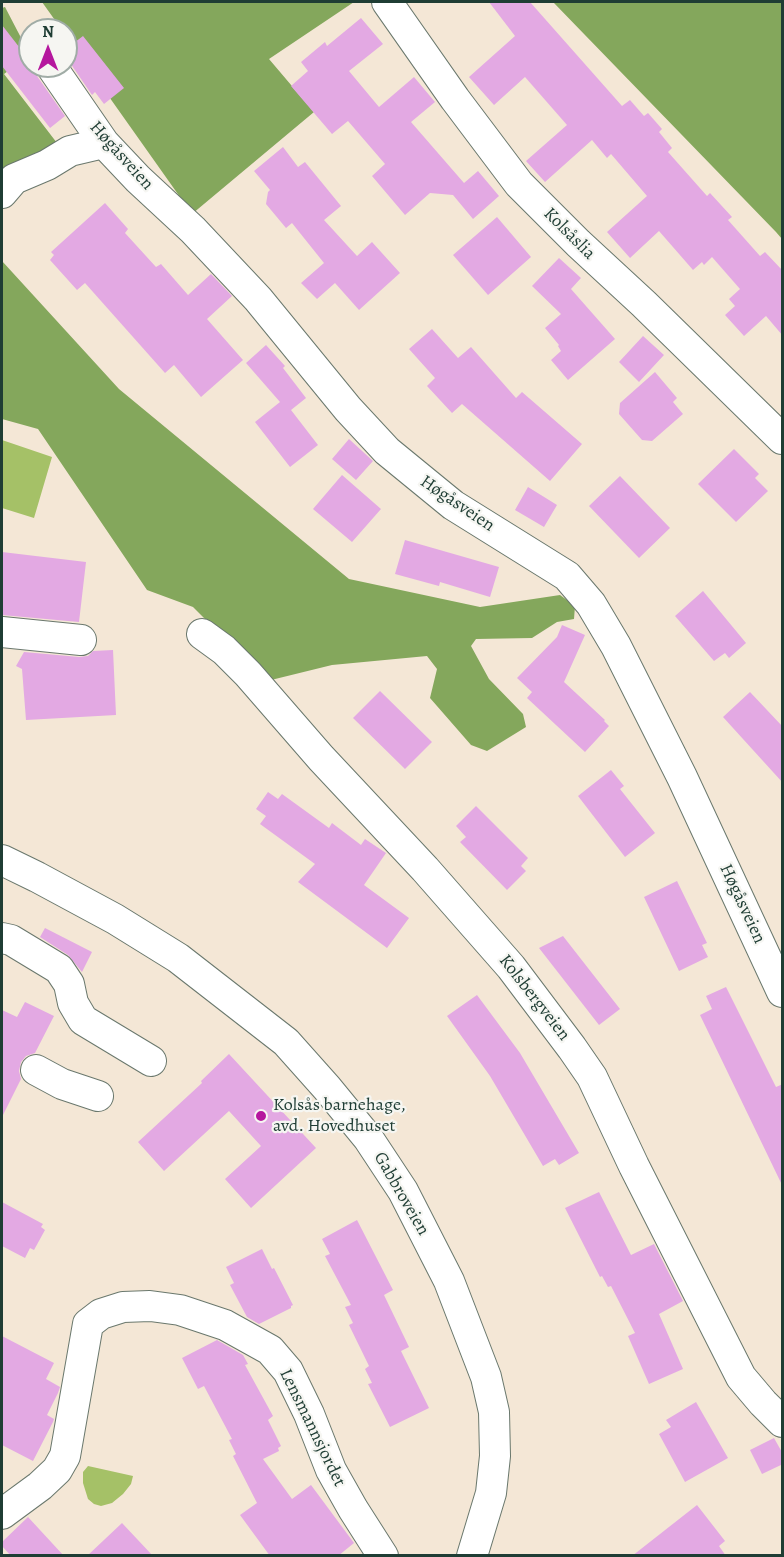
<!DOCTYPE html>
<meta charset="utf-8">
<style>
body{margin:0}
#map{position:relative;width:784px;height:1557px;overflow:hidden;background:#f4e7d6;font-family:Alegreya,serif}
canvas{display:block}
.frame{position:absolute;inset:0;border:3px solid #1f3d34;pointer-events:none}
.north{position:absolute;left:18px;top:18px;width:60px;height:60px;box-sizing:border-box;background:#f6f6f2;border:2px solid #a0aca6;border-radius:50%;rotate:0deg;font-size:16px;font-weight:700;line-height:24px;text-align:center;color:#1f3d34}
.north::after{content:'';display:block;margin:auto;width:21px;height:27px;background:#b5179e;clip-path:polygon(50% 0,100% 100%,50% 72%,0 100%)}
</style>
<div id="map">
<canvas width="784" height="1557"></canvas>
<div class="frame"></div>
<div class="north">N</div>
</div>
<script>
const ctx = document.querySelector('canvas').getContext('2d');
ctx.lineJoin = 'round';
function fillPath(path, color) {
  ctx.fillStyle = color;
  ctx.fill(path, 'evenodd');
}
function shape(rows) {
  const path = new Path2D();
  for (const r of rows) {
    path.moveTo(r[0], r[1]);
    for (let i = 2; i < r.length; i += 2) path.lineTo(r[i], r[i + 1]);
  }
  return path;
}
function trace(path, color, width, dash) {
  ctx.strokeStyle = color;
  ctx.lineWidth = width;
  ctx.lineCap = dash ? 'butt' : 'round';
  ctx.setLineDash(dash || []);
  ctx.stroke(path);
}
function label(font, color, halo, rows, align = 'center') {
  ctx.font = font + ' Alegreya,serif';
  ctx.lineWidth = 4.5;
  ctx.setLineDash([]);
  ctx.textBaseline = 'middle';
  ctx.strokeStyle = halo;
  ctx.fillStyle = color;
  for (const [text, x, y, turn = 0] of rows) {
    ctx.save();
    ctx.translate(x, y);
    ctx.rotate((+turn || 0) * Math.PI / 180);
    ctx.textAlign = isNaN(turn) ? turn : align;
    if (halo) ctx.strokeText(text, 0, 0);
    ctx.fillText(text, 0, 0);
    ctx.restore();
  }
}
fillPath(shape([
 [2,440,52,457,34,518,2,508],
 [88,1466,133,1476,131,1484,123,1494,112,1503,101,1506,94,1504,88,1499,83,1483,83,1472]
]), '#a5c167');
fillPath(shape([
 [42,2,354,2,269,59,314,112,192,214,66,36,66,30,62,30],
 [553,2,782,2,782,239,776,232],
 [5,7,30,55,4,74,57,143,2,173,2,8],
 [2,261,119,389,349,579,480,607,560,595,575,606,574,619,557,622,532,638,476,639,471,646,489,679,523,714,526,727,487,751,471,745,430,698,437,669,427,656,332,665,267,681,193,607,147,590,38,429,2,419]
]), '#84a75c');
fillPath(shape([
 [489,2,530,2,622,106,630,100,644,116,648,113,662,129,659,132,672,148,668,152,707,196,710,193,732,217,728,220,760,256,765,252,783,271,783,336,766,316,744,336,725,315,735,306,729,299,740,289,712,257,704,265,702,262,693,270,659,231,630,258,607,232,647,196,611,154,607,158,592,140,545,182,526,161,567,125,525,77,494,105,469,77,515,36],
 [361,18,383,44,349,71,379,107,414,77,435,102,411,122,464,183,478,171,499,196,473,219,453,195,430,193,405,215,372,176,385,164,348,121,332,134,291,86,308,71,301,62,325,42,327,46],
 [2,25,30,61,30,66,34,66,37,76,65,116,50,128,2,66],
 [83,36,124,88,104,104,95,92,92,95,66,57,66,49],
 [283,147,298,167,305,162,341,206,324,220,357,256,372,242,400,273,359,310,335,283,317,299,301,283,324,263,292,223,286,228,266,204,268,192,270,190,254,171],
 [105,203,128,229,125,233,156,267,161,264,188,295,211,274,232,296,207,319,243,360,201,397,174,365,165,373,85,283,77,290,50,260,54,255,51,252],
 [497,217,531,257,488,295,453,255],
 [559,258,581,278,571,289,615,339,568,380,551,360,561,351,558,346,559,345,545,328,561,314,532,286],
 [432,329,458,358,471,347,516,398,522,392,582,444,550,481,462,404,452,413,427,386,435,378,409,349],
 [643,336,664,355,639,382,619,362],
 [266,345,285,366,283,368,306,398,291,410,318,445,290,467,255,422,280,402,246,363],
 [655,372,677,398,673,402,683,414,652,441,642,440,619,414,620,403],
 [349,439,373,461,356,480,332,459],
 [734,449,759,474,755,478,768,491,736,522,698,484],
 [342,475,381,509,352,542,313,509],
 [620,476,670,528,639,558,589,506],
 [528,487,557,505,544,527,515,510],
 [405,540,499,567,490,597,440,582,439,586,395,574],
 [2,552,86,562,79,622,2,615],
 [703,591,746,643,729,658,725,653,714,661,675,616],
 [562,625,585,635,564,682,605,720,604,721,609,726,585,752,527,698,532,692,517,678,557,637],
 [113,650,116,715,26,720,22,669,16,666,24,652,79,657,88,656,93,651],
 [380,691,432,742,405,769,353,718],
 [750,692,783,727,783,783,723,717],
 [611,770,624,786,620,789,655,833,625,857,578,796],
 [268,792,278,799,282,794,329,828,332,823,361,845,365,839,386,853,364,885,409,918,387,948,298,882,315,864,260,824,266,816,256,809],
 [476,806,528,858,521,866,526,871,507,890,460,842,466,837,456,826],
 [677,881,707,943,702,945,708,957,679,971,644,897],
 [45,928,92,952,82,972,68,955,40,937],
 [563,936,620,1009,599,1025,539,948],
 [726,987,776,1087,783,1084,783,1187,700,1015,712,1009,706,996],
 [477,995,520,1053,579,1153,559,1165,555,1159,543,1166,490,1076,447,1016],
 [25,1002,54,1016,35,1053,26,1056,21,1062,19,1071,21,1079,2,1117,2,1010,17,1017],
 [229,1054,316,1148,251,1208,225,1179,261,1146,229,1111,164,1171,138,1142,202,1083,201,1081],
 [599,1192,631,1255,654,1244,683,1301,659,1314,683,1369,649,1384,628,1336,635,1333,611,1286,608,1287,602,1276,600,1277,565,1208],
 [2,1202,43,1224,41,1227,45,1230,34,1250,30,1248,25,1258,2,1246],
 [357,1220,393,1290,384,1295,409,1347,401,1351,429,1408,390,1427,368,1384,372,1383,365,1369,369,1366,349,1325,353,1323,345,1307,351,1305,325,1256,330,1254,322,1239],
 [262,1249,272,1269,274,1268,293,1305,291,1306,291,1308,259,1324,247,1317,230,1285,234,1283,226,1267],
 [2,1336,54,1363,46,1379,60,1387,58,1393,47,1415,54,1419,53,1422,33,1461,2,1445],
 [217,1340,243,1355,248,1364,245,1365,273,1416,268,1420,281,1446,278,1448,279,1451,263,1459,292,1499,311,1485,354,1543,338,1556,270,1556,240,1515,257,1503,233,1456,236,1454,229,1440,232,1439,204,1386,198,1389,182,1358],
 [696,1402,728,1458,685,1482,659,1434,671,1427,666,1420],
 [774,1438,783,1454,783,1464,762,1474,750,1450],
 [697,1505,725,1541,719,1546,726,1556,632,1556],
 [28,1517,64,1556,11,1556,2,1546,2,1542],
 [122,1523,153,1556,87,1556]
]), '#e3a9e3');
const minor = shape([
 [387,2,455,99,519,184,578,243,644,304,782,439],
 [51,66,104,143,138,179,193,230,258,299,348,409,387,451,453,505,567,576,591,604,616,646,682,777,782,992],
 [2,193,14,179,47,165,70,151,104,143],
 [2,632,81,640],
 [202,634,224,650,248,674,321,758,425,869,511,967,572,1048,592,1077,634,1166,741,1377,763,1403,782,1422],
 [2,860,37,877,115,919,178,958,286,1042,327,1088,368,1138,403,1191,449,1281,486,1377,494,1412,495,1456,491,1493,472,1556],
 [2,938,11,940,59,969,69,984,73,1003,83,1020,151,1061],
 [36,1070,62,1084,98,1096],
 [2,1514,40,1486,57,1470,65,1456,88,1324,101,1314,123,1307,150,1306,180,1310,225,1325,270,1350,288,1371,309,1414,331,1470,353,1509,383,1556]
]);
trace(minor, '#6a786d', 32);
trace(minor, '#fff', 30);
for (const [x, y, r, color] of [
 [261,1116,6,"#b5179e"]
]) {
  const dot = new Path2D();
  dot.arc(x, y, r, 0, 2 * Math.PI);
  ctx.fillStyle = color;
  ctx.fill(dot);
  trace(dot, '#f6f6f2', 2);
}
label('18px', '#1f3d34', '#f6f6f2', [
 ["Høgåsveien",121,156,48],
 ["Kolsåslia",569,234,45],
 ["Høgåsveien",457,504,34],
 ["Høgåsveien",742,904,65],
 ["Kolsbergveien",534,998,52],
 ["Gabbroveien",401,1194,60],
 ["Lensmannsjordet",312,1428,64]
]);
label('18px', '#1f3d34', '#f6f6f2', [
 ["Kolsås barnehage,",273,1106],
 ["avd. Hovedhuset",273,1127]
], 'left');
</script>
